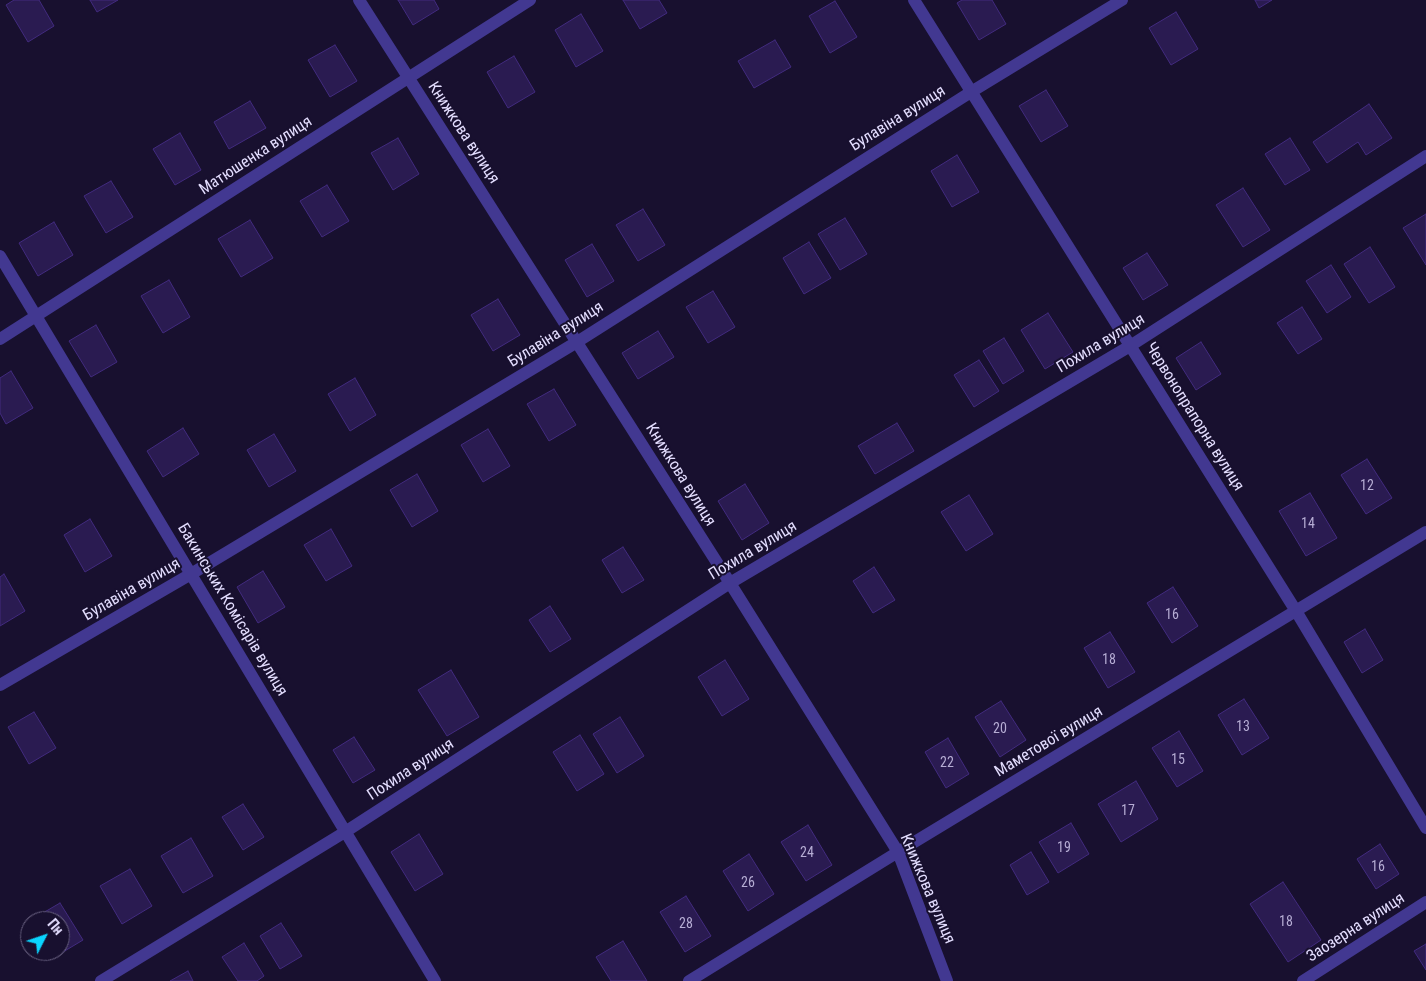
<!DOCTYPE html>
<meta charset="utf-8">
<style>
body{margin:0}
#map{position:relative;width:1426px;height:981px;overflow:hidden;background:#18102f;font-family:"Roboto Condensed",sans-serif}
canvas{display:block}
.north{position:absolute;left:20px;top:911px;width:50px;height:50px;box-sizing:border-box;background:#18102f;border:1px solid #6a6282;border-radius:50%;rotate:49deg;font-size:14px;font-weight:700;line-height:20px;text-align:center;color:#e4deff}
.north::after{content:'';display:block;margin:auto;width:18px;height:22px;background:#0ad5ff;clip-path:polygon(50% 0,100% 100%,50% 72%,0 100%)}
</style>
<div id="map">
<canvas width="1426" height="981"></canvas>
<div class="north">Пн</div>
</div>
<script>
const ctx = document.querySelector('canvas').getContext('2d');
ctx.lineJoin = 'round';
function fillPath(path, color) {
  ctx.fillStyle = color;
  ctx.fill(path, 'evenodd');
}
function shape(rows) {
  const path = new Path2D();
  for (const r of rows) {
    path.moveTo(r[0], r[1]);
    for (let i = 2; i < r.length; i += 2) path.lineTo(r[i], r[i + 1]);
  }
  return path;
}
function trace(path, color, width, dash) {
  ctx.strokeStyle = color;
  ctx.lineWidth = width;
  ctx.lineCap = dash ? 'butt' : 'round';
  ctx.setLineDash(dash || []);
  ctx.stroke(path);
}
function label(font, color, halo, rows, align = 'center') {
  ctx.font = font + ' "Roboto Condensed",sans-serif';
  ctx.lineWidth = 4;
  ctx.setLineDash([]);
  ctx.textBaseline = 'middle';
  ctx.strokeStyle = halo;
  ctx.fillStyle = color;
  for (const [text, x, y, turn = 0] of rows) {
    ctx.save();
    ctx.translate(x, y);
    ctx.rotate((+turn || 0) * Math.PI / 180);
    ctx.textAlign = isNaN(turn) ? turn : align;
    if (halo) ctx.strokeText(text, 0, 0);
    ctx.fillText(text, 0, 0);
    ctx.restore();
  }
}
const building = shape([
 [14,0,39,0,54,26,28,42,6,5,14,0],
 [90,0,118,0,97,12,90,0],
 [398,0,434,0,439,9,413,25,398,0],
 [623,0,659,0,667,13,640,29,623,0],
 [962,0,992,0,1006,24,979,40,957,3,962,0],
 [1255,0,1272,0,1259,8,1255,0],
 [835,1,857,37,830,53,809,16,835,1],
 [1176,12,1198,49,1171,65,1149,28,1176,12],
 [581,14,603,51,576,67,555,30,581,14],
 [775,40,791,67,754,88,738,61,775,40],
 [335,45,357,81,330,97,308,60,335,45],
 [514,56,535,92,508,108,487,72,514,56],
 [1046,90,1068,126,1041,142,1019,106,1046,90],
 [250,101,266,128,229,149,214,122,250,101],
 [1369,104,1392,138,1366,155,1358,142,1327,163,1313,142,1369,104],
 [180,133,201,170,175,185,153,149,180,133],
 [398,138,419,174,393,190,371,153,398,138],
 [1290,138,1310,170,1285,185,1265,154,1290,138],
 [957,155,979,192,952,207,931,171,957,155],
 [111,181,133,217,106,233,84,196,111,181],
 [327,185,349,221,322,237,300,201,327,185],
 [1243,188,1270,230,1243,247,1216,205,1243,188],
 [643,209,665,245,638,261,616,225,643,209],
 [1426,214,1426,265,1403,228,1426,214],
 [845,218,867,254,840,270,818,234,845,218],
 [250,220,273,258,241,277,218,239,250,220],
 [54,222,73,255,38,276,19,243,54,222],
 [809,242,831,278,804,294,783,258,809,242],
 [592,244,614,281,587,297,565,260,592,244],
 [1370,247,1395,287,1369,303,1344,264,1370,247],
 [1147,253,1168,285,1143,300,1123,268,1147,253],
 [1331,265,1351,297,1327,313,1306,281,1331,265],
 [169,280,190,317,163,333,141,296,169,280],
 [713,291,735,327,708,343,686,307,713,291],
 [498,299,520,335,493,351,471,315,498,299],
 [1302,307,1322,339,1298,354,1277,323,1302,307],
 [1048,313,1073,352,1045,369,1021,330,1048,313],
 [96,325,117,362,91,377,69,341,96,325],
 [658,331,674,357,638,379,622,353,658,331],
 [1004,338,1024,371,1003,384,983,351,1004,338],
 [1201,342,1221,374,1196,390,1176,358,1201,342],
 [979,360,999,391,974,407,954,375,979,360],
 [11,371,33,408,6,424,0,413,0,378,11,371],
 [355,378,376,415,350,431,328,394,355,378],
 [554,389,576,425,549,441,527,404,554,389],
 [897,423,914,451,875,474,858,446,897,423],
 [183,428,199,454,163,477,147,451,183,428],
 [488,429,510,466,483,482,461,445,488,429],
 [274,434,296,471,269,487,247,450,274,434],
 [1367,459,1392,498,1366,514,1341,475,1367,459],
 [417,474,438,511,412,527,390,490,417,474],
 [745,484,769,523,742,540,718,501,745,484],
 [1310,493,1337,538,1306,556,1279,511,1310,493],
 [969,495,993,534,966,551,941,512,969,495],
 [90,519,112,556,85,572,64,535,90,519],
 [331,529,352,566,326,581,304,545,331,529],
 [623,547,644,580,622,593,602,560,623,547],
 [874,567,895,600,873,613,853,581,874,567],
 [263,571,285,607,258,623,237,587,263,571],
 [4,574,25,611,0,626,0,577,4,574],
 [1173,587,1198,626,1172,643,1147,603,1173,587],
 [550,606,571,639,550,652,529,620,550,606],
 [1365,629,1383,660,1362,673,1344,642,1365,629],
 [1110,632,1135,672,1108,688,1084,648,1110,632],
 [725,660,749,699,722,716,698,677,725,660],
 [451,670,479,717,447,736,418,690,451,670],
 [1244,699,1269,738,1242,755,1218,715,1244,699],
 [1001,701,1026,740,1000,757,975,717,1001,701],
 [34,712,56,748,29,764,8,727,34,712],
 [620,717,644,756,617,773,593,734,620,717],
 [1179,731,1203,771,1177,787,1152,748,1179,731],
 [580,735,604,774,577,791,553,752,580,735],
 [354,737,375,770,353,783,333,750,354,737],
 [948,738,969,774,946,788,925,752,948,738],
 [1136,781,1158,819,1121,842,1098,804,1136,781],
 [243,804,264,837,243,850,222,817,243,804],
 [1071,823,1089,854,1058,873,1039,842,1071,823],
 [808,825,832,865,806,881,781,842,808,825],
 [419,834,443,874,415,891,391,852,419,834],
 [191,838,213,876,183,893,161,856,191,838],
 [1380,844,1399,874,1376,889,1357,859,1380,844],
 [1031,852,1049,882,1027,895,1010,865,1031,852],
 [749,854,774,894,748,911,723,871,749,854],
 [130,869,152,906,122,924,100,886,130,869],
 [1283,882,1321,940,1288,962,1250,904,1283,882],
 [686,896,711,936,685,952,660,912,686,896],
 [60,903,83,940,53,958,49,951,60,951,60,921,31,920,60,903],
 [281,923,302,956,280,969,260,936,281,923],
 [623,941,647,981,611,981,596,957,623,941],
 [244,943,264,976,257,981,238,981,222,957,244,943],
 [1426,944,1426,970,1414,951,1426,944],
 [188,971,193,981,170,981,188,971]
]);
fillPath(building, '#2a1b51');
trace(building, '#422b7f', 1);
trace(shape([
 [359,0,730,583,898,852,947,981],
 [914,0,1296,611,1426,828],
 [0,256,435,981],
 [0,339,530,0],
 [0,685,191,574,577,342,971,92,1122,0],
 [101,981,345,832,730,583,1130,346,1426,156],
 [689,981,898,852,1426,532],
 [1303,981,1426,902]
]), '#423891', 12);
label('14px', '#b6add4', null, [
 ["12",1367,486],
 ["14",1308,524],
 ["16",1172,615],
 ["18",1109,660],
 ["13",1243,727],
 ["20",1000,729],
 ["15",1178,760],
 ["22",947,763],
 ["17",1128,811],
 ["19",1064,848],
 ["24",807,853],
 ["16",1378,867],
 ["26",748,883],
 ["18",1286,922],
 ["28",686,924]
]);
label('16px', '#e4deff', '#18102f', [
 ["Булавіна вулиця",898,119,-32],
 ["Книжкова вулиця",463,133,57],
 ["Матюшенка вулиця",256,156,-33],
 ["Булавіна вулиця",556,335,-32],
 ["Похила вулиця",1101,344,-31],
 ["Червонопрапорна вулиця",1194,417,58],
 ["Книжкова вулиця",680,475,58],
 ["Похила вулиця",753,551,-31],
 ["Булавіна вулиця",132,590,-30],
 ["Бакинських Комісарів вулиця",232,610,59],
 ["Маметової вулиця",1049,742,-31],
 ["Похила вулиця",411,770,-33],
 ["Книжкова вулиця",927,889,67],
 ["Заозерна вулиця",1356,928,-33]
]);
</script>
